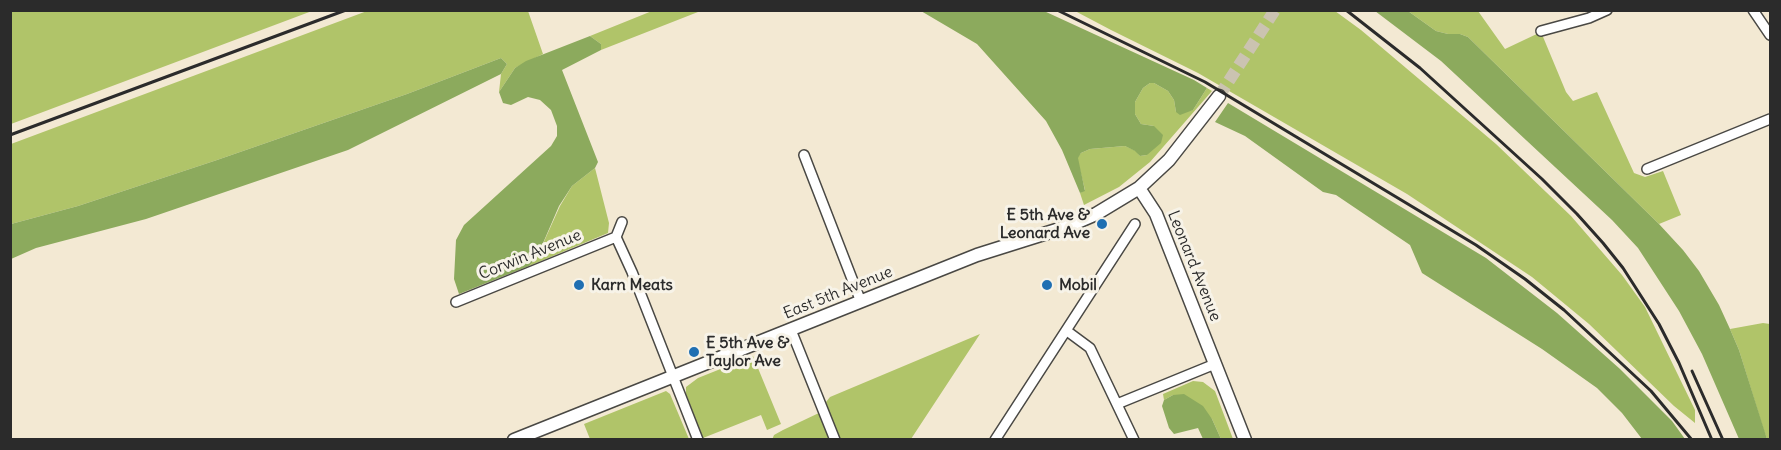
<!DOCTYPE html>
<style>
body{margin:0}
#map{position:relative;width:1781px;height:450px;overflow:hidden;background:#f3e9d3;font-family:Delius,sans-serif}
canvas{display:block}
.frame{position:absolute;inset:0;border:12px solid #2b2b2b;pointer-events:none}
</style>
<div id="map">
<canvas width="1781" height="450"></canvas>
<div class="frame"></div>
</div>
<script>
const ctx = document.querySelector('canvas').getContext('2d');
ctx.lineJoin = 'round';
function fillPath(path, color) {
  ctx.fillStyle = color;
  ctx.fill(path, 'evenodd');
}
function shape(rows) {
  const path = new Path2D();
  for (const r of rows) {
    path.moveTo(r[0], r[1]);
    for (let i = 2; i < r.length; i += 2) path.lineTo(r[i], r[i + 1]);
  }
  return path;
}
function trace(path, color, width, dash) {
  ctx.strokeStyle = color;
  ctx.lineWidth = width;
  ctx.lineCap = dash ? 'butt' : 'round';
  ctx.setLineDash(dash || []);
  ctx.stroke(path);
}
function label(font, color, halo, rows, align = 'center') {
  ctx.font = font + ' Delius,sans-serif';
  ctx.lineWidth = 6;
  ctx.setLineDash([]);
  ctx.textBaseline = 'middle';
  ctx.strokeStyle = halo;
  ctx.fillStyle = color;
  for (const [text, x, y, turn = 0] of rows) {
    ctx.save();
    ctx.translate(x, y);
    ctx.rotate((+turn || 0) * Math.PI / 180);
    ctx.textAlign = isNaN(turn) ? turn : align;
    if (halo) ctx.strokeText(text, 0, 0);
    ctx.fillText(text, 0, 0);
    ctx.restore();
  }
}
fillPath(shape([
 [11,10,312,10,312,11,11,124],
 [697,10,698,12,601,50,601,44,590,36,652,11],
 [367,11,528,11,543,54,515,68,499,92,501,74,507,64,501,58,407,94,217,160,78,206,11,224,11,144],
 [1075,11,1335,11,1361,30,1496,144,1571,216,1622,275,1645,307,1695,410,1695,423,1674,406,1589,324,1532,277,1407,194,1198,73,1111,30],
 [1408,11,1478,11,1505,49,1541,32,1566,92,1573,101,1597,92,1634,173,1645,177,1663,171,1681,215,1659,224,1468,37,1460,34,1448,34,1436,31],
 [1150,83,1154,83,1168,91,1174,100,1176,112,1193,110,1207,88,1212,91,1150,162,1119,187,1084,205,1080,193,1085,190,1077,158,1081,153,1090,149,1125,146,1136,151,1140,156,1147,155,1154,126,1141,124,1135,114,1135,102,1143,88],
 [595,168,609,223,608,233,529,266,537,257,560,206,572,186],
 [1763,323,1770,324,1770,439,1767,439,1764,431,1739,350,1730,329],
 [980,334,911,439,839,439,826,402,830,397],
 [753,356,781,424,767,430,761,415,703,438,686,394,686,387,698,378],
 [1193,381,1203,382,1215,391,1233,439,1221,439,1212,419,1173,395,1164,400,1163,394],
 [666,391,670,394,689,439,590,439,584,424],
 [821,412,831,440,772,440,774,435,783,430]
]), '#b0c469');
fillPath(shape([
 [921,11,1044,11,1194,80,1207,88,1193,110,1180,115,1176,112,1174,100,1168,91,1154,83,1150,83,1143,88,1135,102,1135,114,1141,124,1154,126,1163,135,1161,143,1147,155,1140,156,1135,151,1125,146,1090,149,1081,153,1078,158,1085,191,1080,193,1062,150,1046,121,977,44],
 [1375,11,1408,11,1436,31,1448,34,1460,34,1468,37,1659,224,1683,250,1699,271,1719,305,1730,329,1739,350,1767,439,1739,439,1702,354,1679,311,1638,248,1612,220,1441,61],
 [590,36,601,44,601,50,562,70,598,162,595,168,572,186,559,206,537,257,529,266,459,294,454,279,456,240,464,225,551,146,557,136,557,126,551,110,540,100,528,97,511,105,503,103,499,92,515,68,526,61],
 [501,58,507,64,501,74,348,150,146,219,36,248,11,259,11,224,78,206,217,160,407,94],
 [1228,103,1486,258,1557,313,1620,369,1672,421,1685,439,1642,439,1622,413,1597,388,1542,349,1422,273,1410,245,1336,195,1323,192,1245,136,1215,122],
 [1184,394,1203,406,1212,419,1221,439,1203,439,1198,428,1174,434,1169,428,1162,406,1164,400,1173,395]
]), '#8caa5d');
trace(shape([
 [1219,96,1275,10]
]), '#cbc3b1', 12, [12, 6]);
const minor = shape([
 [1753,10,1770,35],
 [1541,31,1589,18,1607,10],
 [804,155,861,302],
 [1647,169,1770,119],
 [622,222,616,237,632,272,698,440],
 [456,302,616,237],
 [791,330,835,440],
 [1067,331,1090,348,1134,440],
 [1117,404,1215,364],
 [995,440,1135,224]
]);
const major = shape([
 [1139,188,1156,214,1245,440],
 [514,440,977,255,1066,227,1096,214,1139,188,1169,160,1219,96]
]);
trace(minor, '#494844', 12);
trace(major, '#494844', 15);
trace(minor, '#fff', 9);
trace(major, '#fff', 12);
trace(shape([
 [1057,10,1205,82,1476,245,1525,279,1564,310,1651,391,1692,440],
 [1346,10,1420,68,1542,179,1577,214,1603,243,1623,268,1659,324,1679,363,1712,440],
 [10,135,346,10],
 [1692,371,1723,440]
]), '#2b2b2b', 3);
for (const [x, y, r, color] of [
 [1102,224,6,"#1f6fb2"],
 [579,285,6,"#1f6fb2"],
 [1047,285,6,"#1f6fb2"],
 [694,352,6,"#1f6fb2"]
]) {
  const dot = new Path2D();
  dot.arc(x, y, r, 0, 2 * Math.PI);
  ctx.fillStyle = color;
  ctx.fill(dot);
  trace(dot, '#f7f3e8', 2);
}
label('bold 16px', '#2b2b2b', '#f7f3e8', [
 ["E 5th Ave &",1090,215,"right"],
 ["Leonard Ave",1090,233,"right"],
 ["Karn Meats",591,285],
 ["Mobil",1059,285],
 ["E 5th Ave &",706,343],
 ["Taylor Ave",706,361]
], 'left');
label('16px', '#2b2b2b', '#f7f3e8', [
 ["Corwin Avenue",530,255,-22],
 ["Leonard Avenue",1194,266,68],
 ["East 5th Avenue",838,293,-22]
]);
</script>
